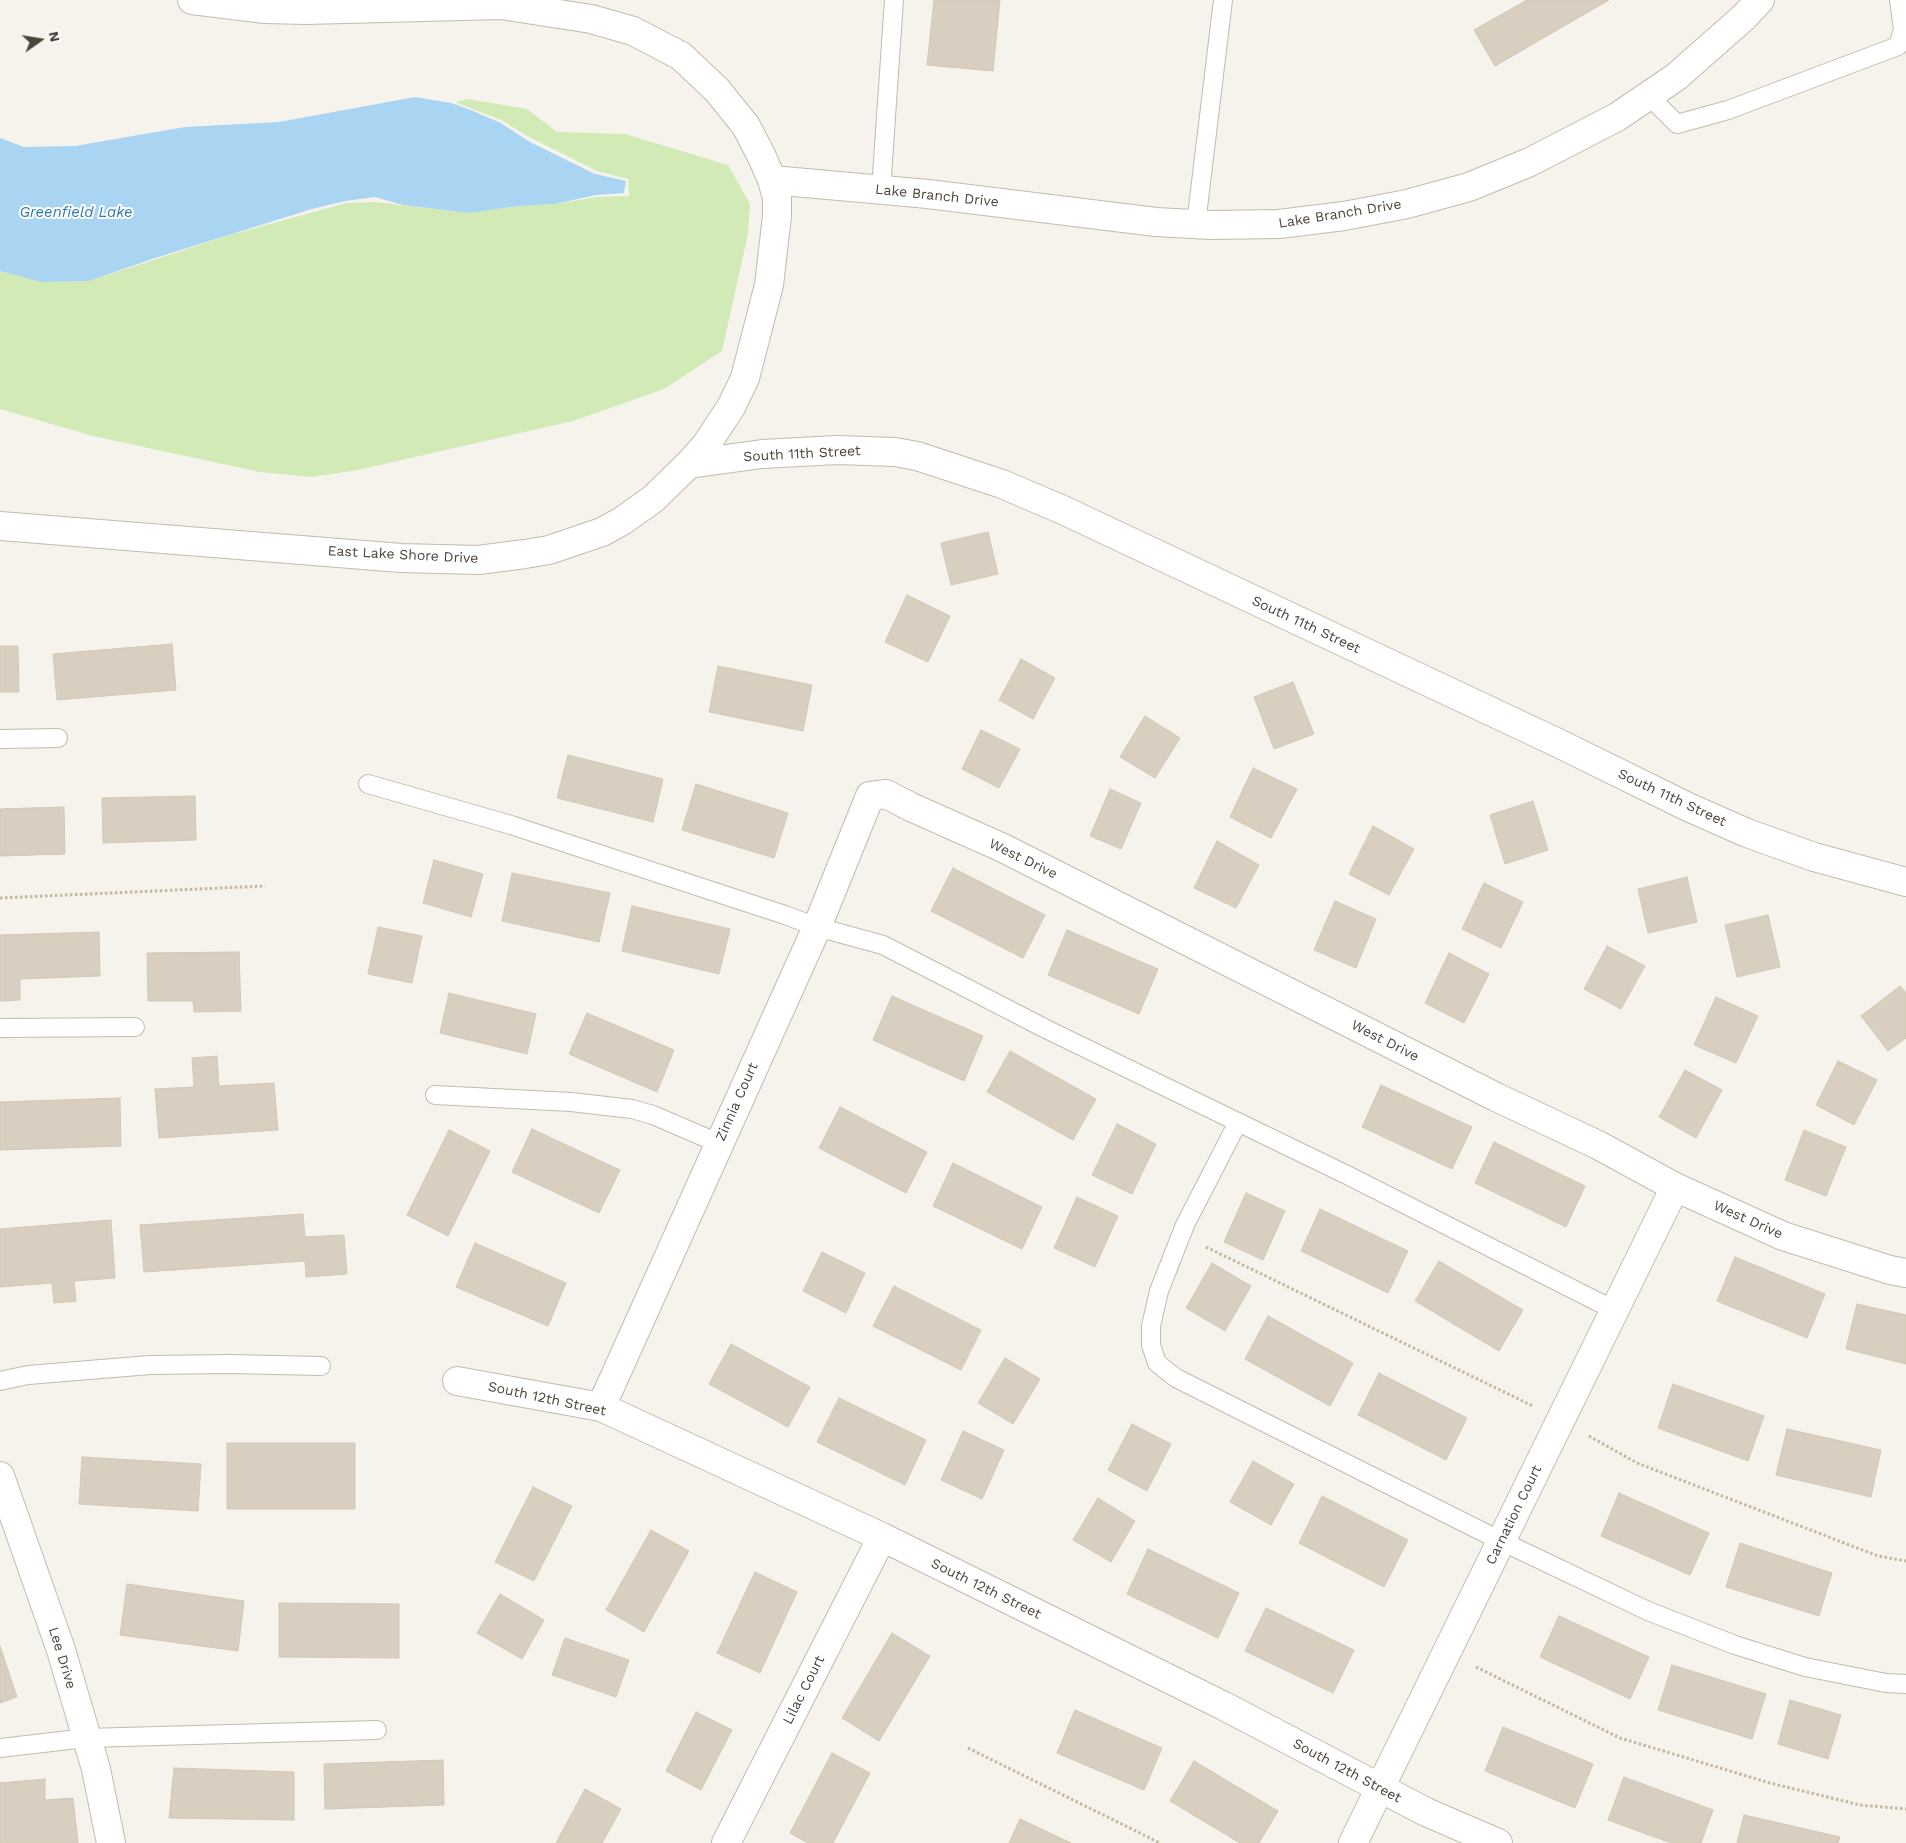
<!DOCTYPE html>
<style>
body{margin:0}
#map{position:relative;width:1906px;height:1843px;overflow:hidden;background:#f6f3ec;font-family:"Work Sans",sans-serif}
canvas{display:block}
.north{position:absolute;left:15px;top:15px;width:50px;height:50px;-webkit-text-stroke:4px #fff;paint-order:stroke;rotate:77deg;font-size:14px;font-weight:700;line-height:20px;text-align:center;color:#4b4439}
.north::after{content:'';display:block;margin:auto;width:18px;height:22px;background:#4b4439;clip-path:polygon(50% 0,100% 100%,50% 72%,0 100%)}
</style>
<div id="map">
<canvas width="1906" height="1843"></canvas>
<div class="north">N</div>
</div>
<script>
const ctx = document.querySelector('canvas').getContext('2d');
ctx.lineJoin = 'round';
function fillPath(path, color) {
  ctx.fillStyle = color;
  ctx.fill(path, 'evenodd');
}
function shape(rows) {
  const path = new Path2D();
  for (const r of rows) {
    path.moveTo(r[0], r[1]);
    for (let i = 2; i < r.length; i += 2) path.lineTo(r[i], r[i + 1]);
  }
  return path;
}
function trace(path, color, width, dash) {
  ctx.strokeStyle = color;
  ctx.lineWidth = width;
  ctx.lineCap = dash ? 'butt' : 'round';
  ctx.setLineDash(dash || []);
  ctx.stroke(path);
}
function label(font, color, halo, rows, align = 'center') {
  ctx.font = font + ' "Work Sans",sans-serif';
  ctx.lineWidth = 4;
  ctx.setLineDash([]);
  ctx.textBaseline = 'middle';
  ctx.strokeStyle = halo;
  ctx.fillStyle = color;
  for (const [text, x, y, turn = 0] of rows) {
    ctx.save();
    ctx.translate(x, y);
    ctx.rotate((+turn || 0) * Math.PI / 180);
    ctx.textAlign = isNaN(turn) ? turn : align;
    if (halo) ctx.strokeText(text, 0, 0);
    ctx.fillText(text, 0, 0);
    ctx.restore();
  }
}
fillPath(shape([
 [468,99,527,109,557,132,625,134,728,165,750,204,748,234,722,351,664,389,573,421,358,470,312,477,260,472,93,436,0,409,0,271,6,273,89,281,230,235,346,203,375,202,469,213,518,206,555,204,597,197,629,196,628,179,597,171,533,139,501,120,455,102]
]), '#d2eab5');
fillPath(shape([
 [415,97,451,103,468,109,499,122,530,142,595,174,626,181,624,193,596,195,555,204,518,206,469,213,403,205,375,197,345,201,312,209,152,259,89,281,42,282,0,271,0,138,24,147,75,146,185,127,279,122]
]), '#a9d4f2');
const building = shape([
 [934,0,1000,0,993,71,927,65,934,0],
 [1527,0,1609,0,1495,66,1474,30,1527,0],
 [988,532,998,574,951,585,941,543,988,532],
 [907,595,950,616,928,662,885,642,907,595],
 [172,644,176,690,57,700,53,654,172,644],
 [0,646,18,646,19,692,0,692,0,646],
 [1021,659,1055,678,1033,719,999,700,1021,659],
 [718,666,812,685,803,731,709,712,718,666],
 [1293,682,1314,734,1274,749,1254,697,1293,682],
 [1145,716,1180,738,1155,778,1120,757,1145,716],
 [981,730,1020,749,999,788,962,769,981,730],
 [568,755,663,779,653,822,557,798,568,755],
 [1253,768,1297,789,1271,838,1230,817,1253,768],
 [696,784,788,813,774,858,682,830,696,784],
 [1110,789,1141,803,1121,849,1090,836,1110,789],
 [195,796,196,840,103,843,102,798,195,796],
 [1533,801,1548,850,1505,864,1490,815,1533,801],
 [64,807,65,854,0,856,0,809,64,807],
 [1373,826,1414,849,1389,895,1349,874,1373,826],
 [1217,841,1259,865,1236,908,1194,888,1217,841],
 [434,860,483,874,471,917,423,903,434,860],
 [953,868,1045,915,1023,958,931,911,953,868],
 [512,873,610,893,599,942,502,921,512,873],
 [1687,877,1697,922,1648,933,1638,889,1687,877],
 [1484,883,1523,902,1501,948,1462,929,1484,883],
 [1335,901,1376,919,1356,968,1314,950,1335,901],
 [632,906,730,929,719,974,622,951,632,906],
 [1768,915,1780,967,1737,977,1725,925,1768,915],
 [378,927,422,936,412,983,368,974,378,927],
 [1067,930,1158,969,1139,1014,1048,975,1067,930],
 [99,932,100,976,20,979,20,1000,0,1001,0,935,99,932],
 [1607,946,1645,966,1621,1009,1584,989,1607,946],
 [239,952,241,1011,194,1012,193,1001,148,1001,147,953,239,952],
 [1449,953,1489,974,1464,1023,1425,1003,1449,953],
 [1900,986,1906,993,1906,1038,1888,1051,1861,1016,1900,986],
 [449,993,536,1014,527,1054,440,1033,449,993],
 [892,996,983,1036,964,1081,873,1040,892,996],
 [1716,997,1758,1016,1736,1063,1694,1045,1716,997],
 [587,1013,674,1050,657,1092,569,1054,587,1013],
 [1010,1051,1096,1099,1073,1140,987,1092,1010,1051],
 [217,1056,219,1086,274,1083,278,1130,159,1138,155,1089,194,1087,192,1058,217,1056],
 [1838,1061,1877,1080,1854,1125,1816,1105,1838,1061],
 [1685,1070,1722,1090,1696,1138,1659,1117,1685,1070],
 [1381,1085,1472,1127,1452,1169,1362,1127,1381,1085],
 [120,1098,121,1146,0,1150,0,1102,120,1098],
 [840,1107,927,1152,906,1193,819,1148,840,1107],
 [1117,1124,1156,1144,1132,1194,1092,1175,1117,1124],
 [532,1129,620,1170,599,1213,512,1172,532,1129],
 [449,1130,490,1151,448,1236,407,1215,449,1130],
 [1804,1130,1846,1147,1826,1196,1785,1180,1804,1130],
 [1494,1142,1585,1186,1566,1227,1475,1183,1494,1142],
 [953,1163,1042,1207,1022,1249,933,1206,953,1163],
 [1246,1193,1285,1211,1263,1260,1224,1242,1246,1193],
 [1077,1197,1118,1216,1095,1267,1054,1248,1077,1197],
 [1320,1209,1408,1251,1388,1293,1301,1251,1320,1209],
 [303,1214,305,1237,344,1235,347,1274,306,1277,305,1261,144,1272,140,1225,303,1214],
 [111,1220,115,1278,74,1281,76,1301,54,1303,52,1283,0,1287,0,1229,111,1220],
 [475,1243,566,1283,548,1326,456,1287,475,1243],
 [822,1252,865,1273,846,1313,803,1291,822,1252],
 [1735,1257,1825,1294,1807,1338,1717,1301,1735,1257],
 [1439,1261,1523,1310,1499,1351,1415,1301,1439,1261],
 [1212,1263,1251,1286,1225,1331,1186,1308,1212,1263],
 [894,1286,981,1330,961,1370,873,1326,894,1286],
 [1857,1304,1906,1315,1906,1364,1846,1349,1857,1304],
 [1268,1316,1353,1363,1330,1406,1245,1359,1268,1316],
 [731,1344,810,1387,788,1427,709,1384,731,1344],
 [1005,1358,1040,1379,1013,1424,978,1403,1005,1358],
 [1379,1373,1467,1418,1446,1460,1358,1415,1379,1373],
 [1673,1384,1764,1416,1748,1461,1658,1428,1673,1384],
 [839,1398,926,1440,905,1485,817,1442,839,1398],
 [1132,1424,1171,1444,1147,1491,1108,1470,1132,1424],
 [1787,1429,1881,1450,1871,1497,1776,1475,1787,1429],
 [963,1431,1004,1450,982,1499,941,1480,963,1431],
 [227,1443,355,1443,355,1509,227,1509,227,1443],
 [82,1457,201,1464,198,1511,79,1504,82,1457],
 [1253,1461,1294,1484,1271,1525,1230,1502,1253,1461],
 [533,1487,572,1506,534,1581,495,1562,533,1487],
 [1619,1493,1709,1533,1690,1575,1601,1536,1619,1493],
 [1322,1496,1408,1540,1384,1587,1299,1543,1322,1496],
 [1098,1498,1135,1521,1111,1562,1073,1540,1098,1498],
 [651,1530,689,1551,644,1632,606,1610,651,1530],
 [1740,1543,1832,1573,1819,1616,1726,1587,1740,1543],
 [1148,1549,1239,1593,1218,1638,1127,1594,1148,1549],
 [755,1572,797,1592,760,1673,717,1653,755,1572],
 [127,1584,244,1601,238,1651,120,1635,127,1584],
 [500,1594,544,1620,522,1659,477,1633,500,1594],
 [279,1603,399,1604,399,1658,279,1657,279,1603],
 [1266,1608,1354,1650,1333,1693,1245,1651,1266,1608],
 [1559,1616,1649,1657,1630,1699,1540,1657,1559,1616],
 [892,1633,930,1656,879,1741,842,1718,892,1633],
 [565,1638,629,1660,616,1697,552,1675,565,1638],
 [0,1646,17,1697,0,1703,0,1646],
 [1672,1665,1766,1694,1752,1739,1658,1710,1672,1665],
 [1790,1700,1841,1715,1828,1759,1778,1744,1790,1700],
 [1075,1710,1162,1748,1144,1790,1057,1753,1075,1710],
 [696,1712,732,1730,701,1790,666,1771,696,1712],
 [1503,1727,1593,1764,1575,1808,1485,1771,1503,1727],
 [832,1753,870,1773,833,1843,808,1843,790,1833,832,1753],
 [443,1760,444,1805,325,1809,324,1764,443,1760],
 [1194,1761,1278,1811,1259,1843,1240,1843,1170,1801,1194,1761],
 [174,1768,294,1772,294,1820,169,1818,174,1768],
 [1624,1777,1713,1810,1701,1843,1671,1843,1608,1820,1624,1777],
 [45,1779,45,1800,73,1798,78,1843,0,1843,0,1783,45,1779],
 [585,1789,621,1809,602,1843,556,1843,585,1789],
 [1744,1815,1840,1837,1838,1843,1737,1843,1744,1815],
 [1020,1819,1071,1843,1009,1843,1020,1819]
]);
fillPath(building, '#d8cfc1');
trace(building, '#d3c7b4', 1);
const lane = shape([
 [1649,96,1677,124,1728,110,1898,46,1903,29,1899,0],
 [881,190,894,0],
 [1196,224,1223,0],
 [0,739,58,738],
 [368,784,511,825,785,915,817,927,883,945,1048,1030,1347,1175,1614,1310],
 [0,1028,135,1027],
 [435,1095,571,1102,632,1109,653,1115,718,1143],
 [1238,1122,1185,1225,1159,1291,1151,1326,1151,1345,1157,1363,1176,1378,1501,1541,1648,1611,1735,1645,1805,1667,1886,1683,1906,1684],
 [0,1381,28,1375,150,1365,230,1364,321,1366],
 [0,1748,86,1738,377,1730]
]);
const street = shape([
 [772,180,928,194,1156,222,1211,225,1279,224,1344,216,1407,204,1469,187,1530,162,1617,117,1676,77,1744,17,1760,0],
 [689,464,762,454,837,450,895,452,917,456,1002,484,1063,510,1558,743,1688,807,1747,833,1814,857,1906,882],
 [0,526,401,558,478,560,525,554,549,550,602,532,622,521,653,499,689,464,706,445,731,407,745,378,769,285,777,216,777,198,772,180,762,157,746,126,717,90,681,56,633,31,591,19,501,5,306,10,265,9,192,0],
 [457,1381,601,1407,882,1537,1224,1706,1426,1812,1498,1843],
 [601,1407,817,927,870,796,886,794,911,807,1003,848,1496,1097,1598,1145,1675,1187,1783,1236,1890,1270,1906,1273],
 [0,1476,61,1650,96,1769,111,1843],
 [726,1843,882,1537],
 [1353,1843,1675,1187]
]);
trace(lane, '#c2bbae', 20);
trace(street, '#c2bbae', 30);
trace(shape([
 [0,898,265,886],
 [1206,1247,1533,1406],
 [1589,1436,1637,1463,1878,1556,1906,1561],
 [1476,1667,1620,1738,1770,1783,1860,1805,1906,1809],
 [968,1748,1160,1843]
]), '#c4b79f', 3, [2.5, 2.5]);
trace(lane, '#fff', 18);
trace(street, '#fff', 28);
label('14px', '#4b4439', '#fff', [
 ["Lake Branch Drive",937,196,6],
 ["Lake Branch Drive",1340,214,-9],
 ["South 11th Street",802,454,-3],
 ["East Lake Shore Drive",403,555,3],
 ["South 11th Street",1306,625,25],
 ["South 11th Street",1672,798,25],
 ["West Drive",1023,859,26],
 ["West Drive",1385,1041,27],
 ["Zinnia Court",737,1102,-66],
 ["West Drive",1748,1220,24],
 ["South 12th Street",547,1399,12],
 ["Carnation Court",1514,1515,-64],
 ["South 12th Street",986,1589,26],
 ["Lee Drive",62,1658,73],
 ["Lilac Court",804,1690,-63],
 ["South 12th Street",1347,1771,28]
]);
label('italic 15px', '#2e7ab2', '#fff', [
 ["Greenfield Lake",76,213]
]);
</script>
